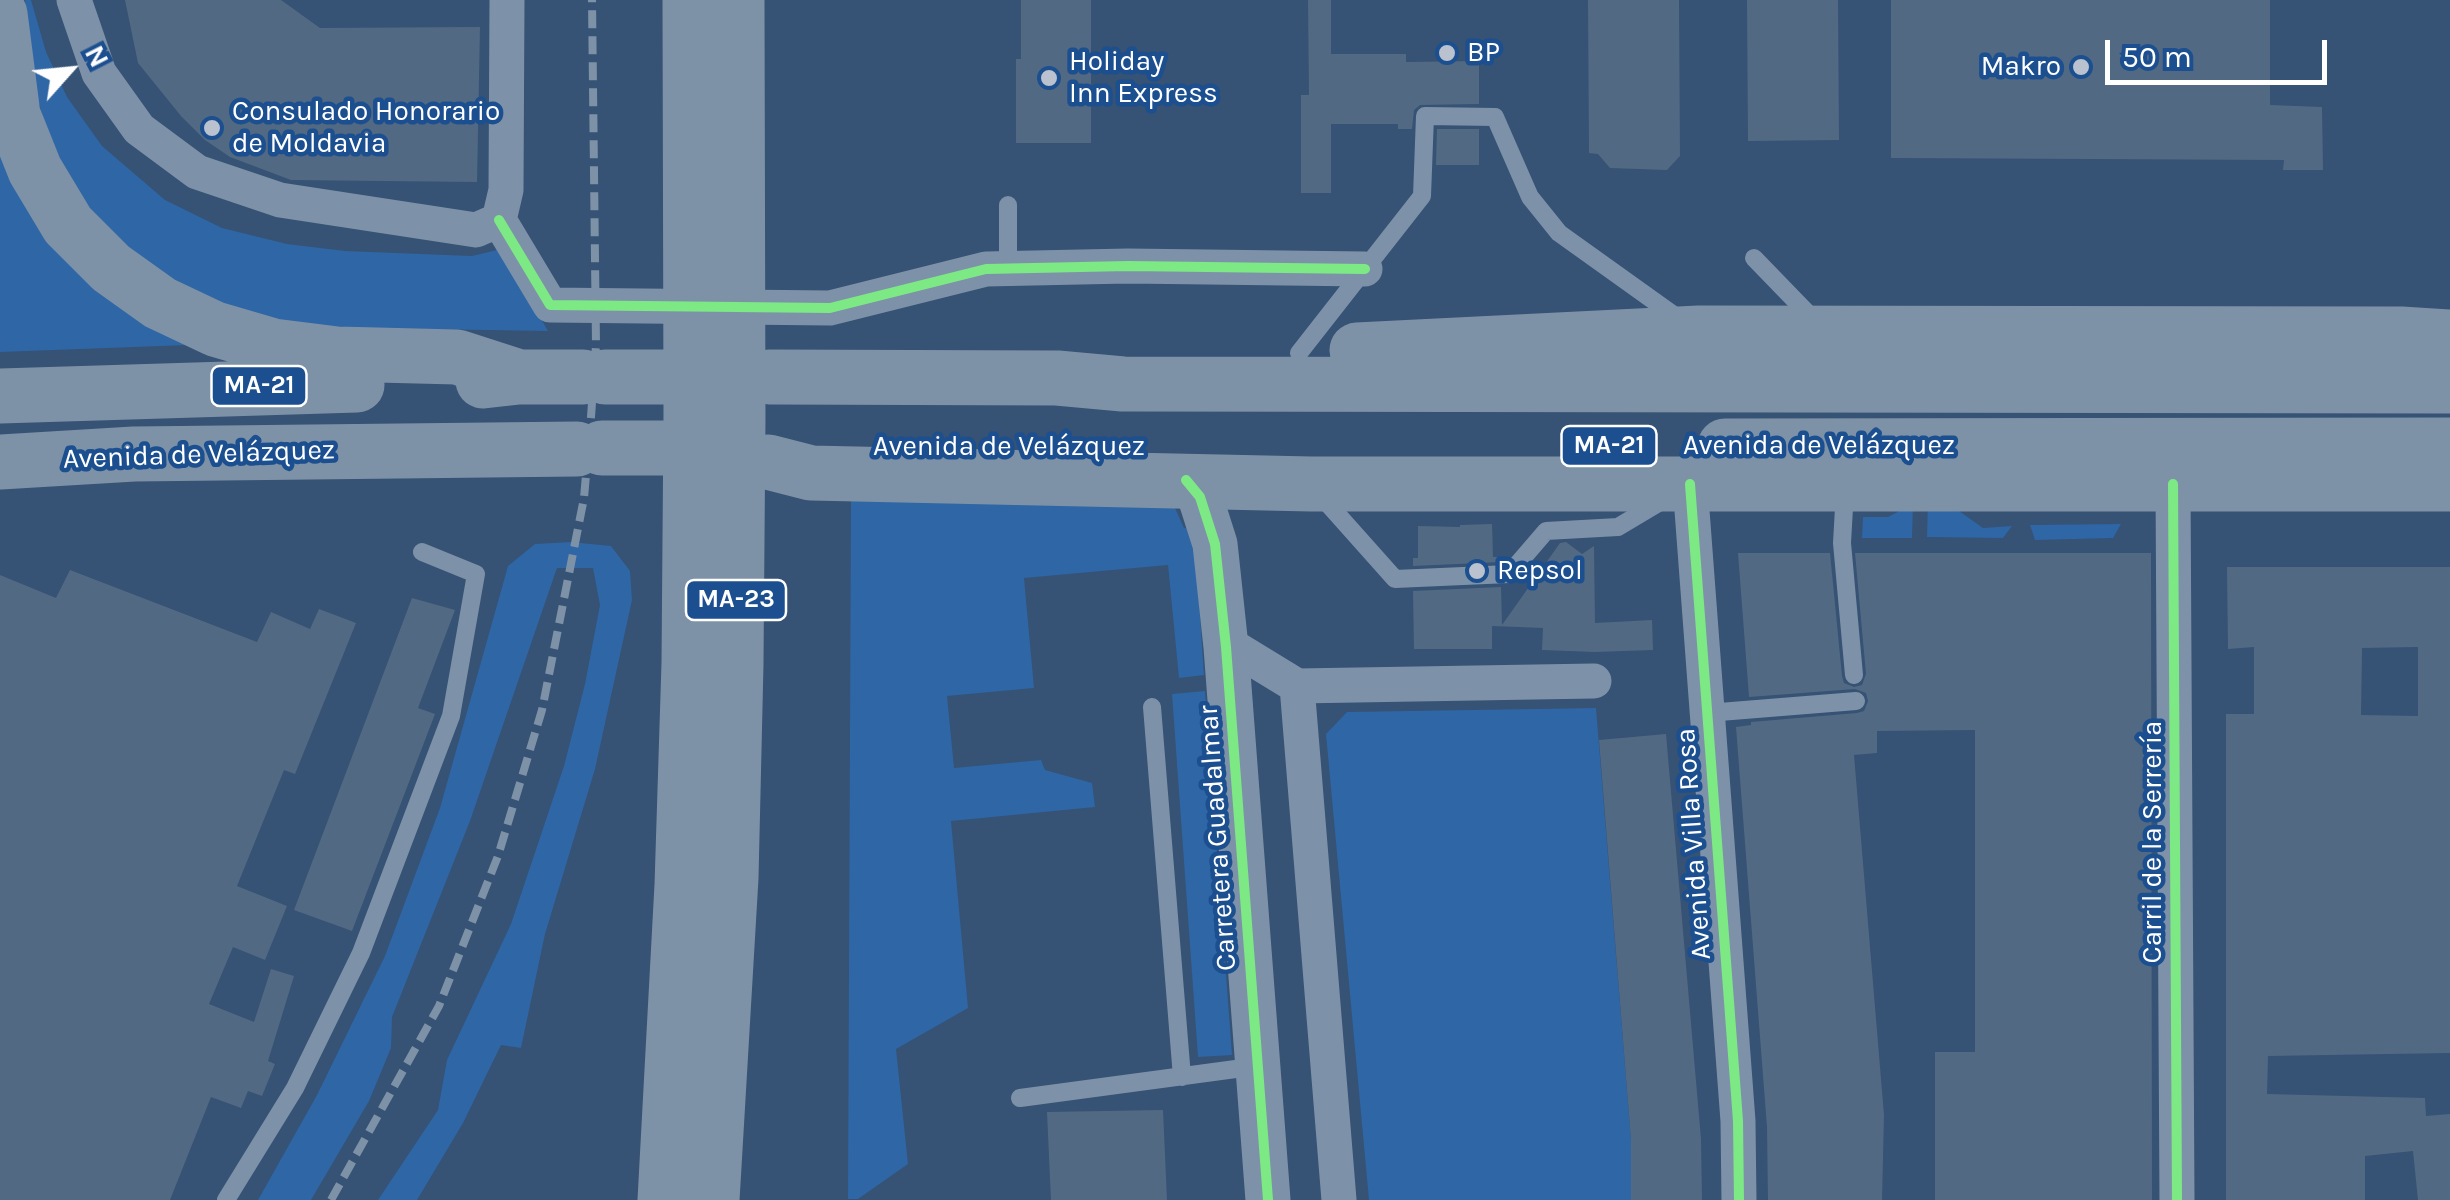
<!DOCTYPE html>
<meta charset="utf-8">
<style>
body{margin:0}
#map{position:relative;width:2450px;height:1200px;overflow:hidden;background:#365274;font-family:Karla,sans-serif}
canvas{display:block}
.north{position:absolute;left:20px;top:20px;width:100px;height:100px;-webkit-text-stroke:8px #1b4f8f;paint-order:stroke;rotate:63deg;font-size:28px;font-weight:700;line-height:40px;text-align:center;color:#fff}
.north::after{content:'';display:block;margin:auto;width:35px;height:45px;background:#fff;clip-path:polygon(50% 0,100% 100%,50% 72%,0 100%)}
.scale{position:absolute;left:2105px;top:40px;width:222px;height:45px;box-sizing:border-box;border:5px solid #fff;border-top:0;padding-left:12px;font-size:30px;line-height:35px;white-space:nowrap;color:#fff;-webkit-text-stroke:8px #1b4f8f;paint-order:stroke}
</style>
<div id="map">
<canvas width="2450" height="1200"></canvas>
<div class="north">N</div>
<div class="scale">50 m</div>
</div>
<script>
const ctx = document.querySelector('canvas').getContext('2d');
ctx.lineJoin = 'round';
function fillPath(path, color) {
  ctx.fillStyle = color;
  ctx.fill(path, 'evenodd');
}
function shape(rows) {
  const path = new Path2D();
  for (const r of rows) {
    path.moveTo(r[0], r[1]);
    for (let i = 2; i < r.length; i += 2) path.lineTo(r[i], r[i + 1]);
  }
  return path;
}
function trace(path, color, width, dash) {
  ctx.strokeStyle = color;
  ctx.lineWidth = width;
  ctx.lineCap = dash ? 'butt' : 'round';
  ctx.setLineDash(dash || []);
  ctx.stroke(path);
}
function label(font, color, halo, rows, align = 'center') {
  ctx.font = font + ' Karla,sans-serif';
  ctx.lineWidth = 9;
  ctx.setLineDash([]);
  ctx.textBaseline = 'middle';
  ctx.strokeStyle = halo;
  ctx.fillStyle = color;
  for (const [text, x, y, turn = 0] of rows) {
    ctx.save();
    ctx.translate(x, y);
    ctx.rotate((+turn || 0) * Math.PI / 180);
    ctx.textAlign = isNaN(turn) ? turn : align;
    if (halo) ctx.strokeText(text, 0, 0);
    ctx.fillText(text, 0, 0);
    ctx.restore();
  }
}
fillPath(shape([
 [25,0,31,0,46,52,67,97,102,146,165,200,222,228,287,244,345,251,472,256,501,249,548,331,360,328,277,323,236,315,160,278,93,217,49,141,36,92],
 [0,111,188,345,0,352],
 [851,493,1175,508,1184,528,1194,529,1204,675,1179,678,1168,565,1024,578,1034,688,947,696,954,768,1041,760,1045,770,1092,783,1095,807,951,821,968,1008,896,1049,908,1164,858,1199,848,1199],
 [1928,499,1945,501,1983,528,2012,526,2003,538,1927,537],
 [1913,504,1912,538,1862,538,1863,517,1888,517],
 [2121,524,2113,538,2035,540,2030,525],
 [571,542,611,546,630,571,632,600,595,769,545,934,521,1048,501,1045,463,1123,417,1200,378,1200,438,1110,447,1060,511,924,564,766,585,684,600,605,593,568,557,568,470,821,392,1017,391,1048,369,1101,311,1200,258,1200,317,1095,385,956,440,808,508,566,535,544],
 [1205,691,1232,1055,1198,1057,1172,694],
 [1596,708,1631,1140,1631,1200,1369,1200,1326,734,1347,712]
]), '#2f66a5');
fillPath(shape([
 [125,0,281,0,320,28,480,27,477,182,291,180,230,157,205,140,181,116,138,63],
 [1021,0,1091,0,1091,143,1016,143,1016,59,1021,59],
 [1308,0,1331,0,1331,54,1406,54,1406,62,1479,61,1479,104,1420,105,1414,110,1412,129,1398,129,1398,124,1331,124,1331,193,1301,193,1301,95,1309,95],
 [1588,0,1679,0,1680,156,1667,170,1610,168,1598,154,1589,153],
 [1747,0,1838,0,1839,140,1748,141],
 [1891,0,2270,0,2270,105,2322,107,2323,170,2283,170,2284,160,1891,158],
 [1437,129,1479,129,1479,165,1436,165],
 [1492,524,1493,557,1501,557,1501,562,1413,566,1413,558,1418,558,1418,526,1460,527,1460,525],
 [1566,542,1582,554,1594,546,1595,623,1652,620,1653,650,1595,652,1542,650,1543,628,1492,626,1492,649,1414,649,1413,591,1501,587,1502,625,1560,543],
 [1738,553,1830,553,1842,676,1844,683,1854,687,1862,685,1866,674,1855,553,2151,553,2152,1200,1935,1200,1935,1052,1975,1052,1975,730,1877,731,1877,753,1854,755,1884,1115,1882,1200,1768,1200,1767,1127,1736,727,1751,725,1751,722,1857,713,1864,711,1868,701,1866,693,1855,689,1749,697],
 [2227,567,2450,567,2450,1053,2268,1056,2267,1094,2425,1098,2426,1116,2450,1114,2450,1200,2418,1200,2413,1151,2365,1156,2365,1200,2226,1200,2226,714,2254,714,2254,647,2228,649],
 [2418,647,2418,716,2361,715,2362,648],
 [70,570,257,642,271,612,310,629,319,609,356,623,295,774,284,770,237,886,287,906,265,960,233,947,209,1004,254,1022,271,969,294,976,268,1061,275,1064,262,1096,248,1091,241,1108,211,1097,170,1200,0,1200,0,575,56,598],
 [412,598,455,610,418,708,435,714,352,931,294,910],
 [1666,734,1701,1139,1702,1200,1631,1200,1631,1140,1599,740],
 [1163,1110,1167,1200,1051,1200,1047,1112]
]), '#526984');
trace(shape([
 [1754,258,1816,322],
 [1008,269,1008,205],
 [1299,353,1422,196,1425,116,1495,117,1530,197,1559,233,1682,321],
 [1845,490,1842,543,1854,675],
 [1321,496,1395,579,1509,574,1546,531,1618,527,1665,499],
 [1152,707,1182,1077],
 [1707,713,1856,701],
 [1020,1098,1258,1066],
 [226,1200,295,1088,361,953,451,716,476,574,422,552]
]), '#7d92a8', 18);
trace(shape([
 [74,0,99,73,139,129,197,172,280,200,476,230,499,220],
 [499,220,550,305,830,308,986,269,1128,266,1365,269],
 [499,220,506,190,507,0],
 [1690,484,1738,1121,1739,1200],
 [2173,484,2177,1200],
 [1225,642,1297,686,1339,1200],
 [1297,686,1594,681]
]), '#7d92a8', 35);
trace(shape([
 [1186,480,1200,497,1215,544,1226,647,1268,1200]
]), '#7d92a8', 45);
trace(shape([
 [0,14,13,115,35,170,68,225,111,268,160,303,215,329,273,346,337,354,457,357,519,377],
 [1357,350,1699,333,2401,334,2450,337],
 [605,377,663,377],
 [769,377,1057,378,1123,384,2450,386],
 [483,381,519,377,583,377],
 [0,396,357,385],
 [1725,446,2450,445],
 [602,448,663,448],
 [0,462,134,454,577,449],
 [768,462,811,473,1311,484,2450,484]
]), '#7e92a7', 55);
trace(shape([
 [331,1200,439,1006,498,856,542,710,584,498,591,417,596,345,592,0]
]), '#7e92a7', 8, [18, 8]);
trace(shape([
 [665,1200,682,885,689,663,691,413,690,0],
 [712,1200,731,878,736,664,738,417,737,0]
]), '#7e92a7', 55);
trace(shape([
 [499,220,550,305,830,308,986,269,1128,266,1365,269],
 [1186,480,1200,497,1215,544,1226,647,1268,1200],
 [1690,484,1738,1121,1739,1200],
 [2173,484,2177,1200]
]), '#7ce984', 10);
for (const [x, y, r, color] of [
 [1447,53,10,"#b9c2ce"],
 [2081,67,10,"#b9c2ce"],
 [1049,78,10,"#b9c2ce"],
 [212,128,10,"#b9c2ce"],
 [1477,571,10,"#b9c2ce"]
]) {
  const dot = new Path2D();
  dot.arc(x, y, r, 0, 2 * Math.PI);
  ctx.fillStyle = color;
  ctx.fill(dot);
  trace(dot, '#1b4f8f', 4);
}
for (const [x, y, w] of [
 [259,386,95],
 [1609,446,95],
 [736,600,100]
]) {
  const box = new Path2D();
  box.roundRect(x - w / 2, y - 20, w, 40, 8);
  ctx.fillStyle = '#1b4f8f';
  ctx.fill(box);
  trace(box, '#fff', 2.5);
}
label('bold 25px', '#fff', null, [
 ["MA-21",259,386],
 ["MA-21",1609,446],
 ["MA-23",736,600]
]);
label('28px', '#fff', '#1b4f8f', [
 ["BP",1467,53],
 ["Holiday",1069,62],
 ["Inn Express",1069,94],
 ["Makro",2061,67,"right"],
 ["Consulado Honorario",232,112],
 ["de Moldavia",232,144],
 ["Repsol",1497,571]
], 'left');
label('28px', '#fff', '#1b4f8f', [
 ["Avenida de Velázquez",1819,446],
 ["Avenida de Velázquez",1009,447],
 ["Avenida de Velázquez",199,455,-2],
 ["Carretera Guadalmar",1218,838,-94],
 ["Carril de la Serrería",2153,842,-90],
 ["Avenida Villa Rosa",1694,844,-94]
]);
</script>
